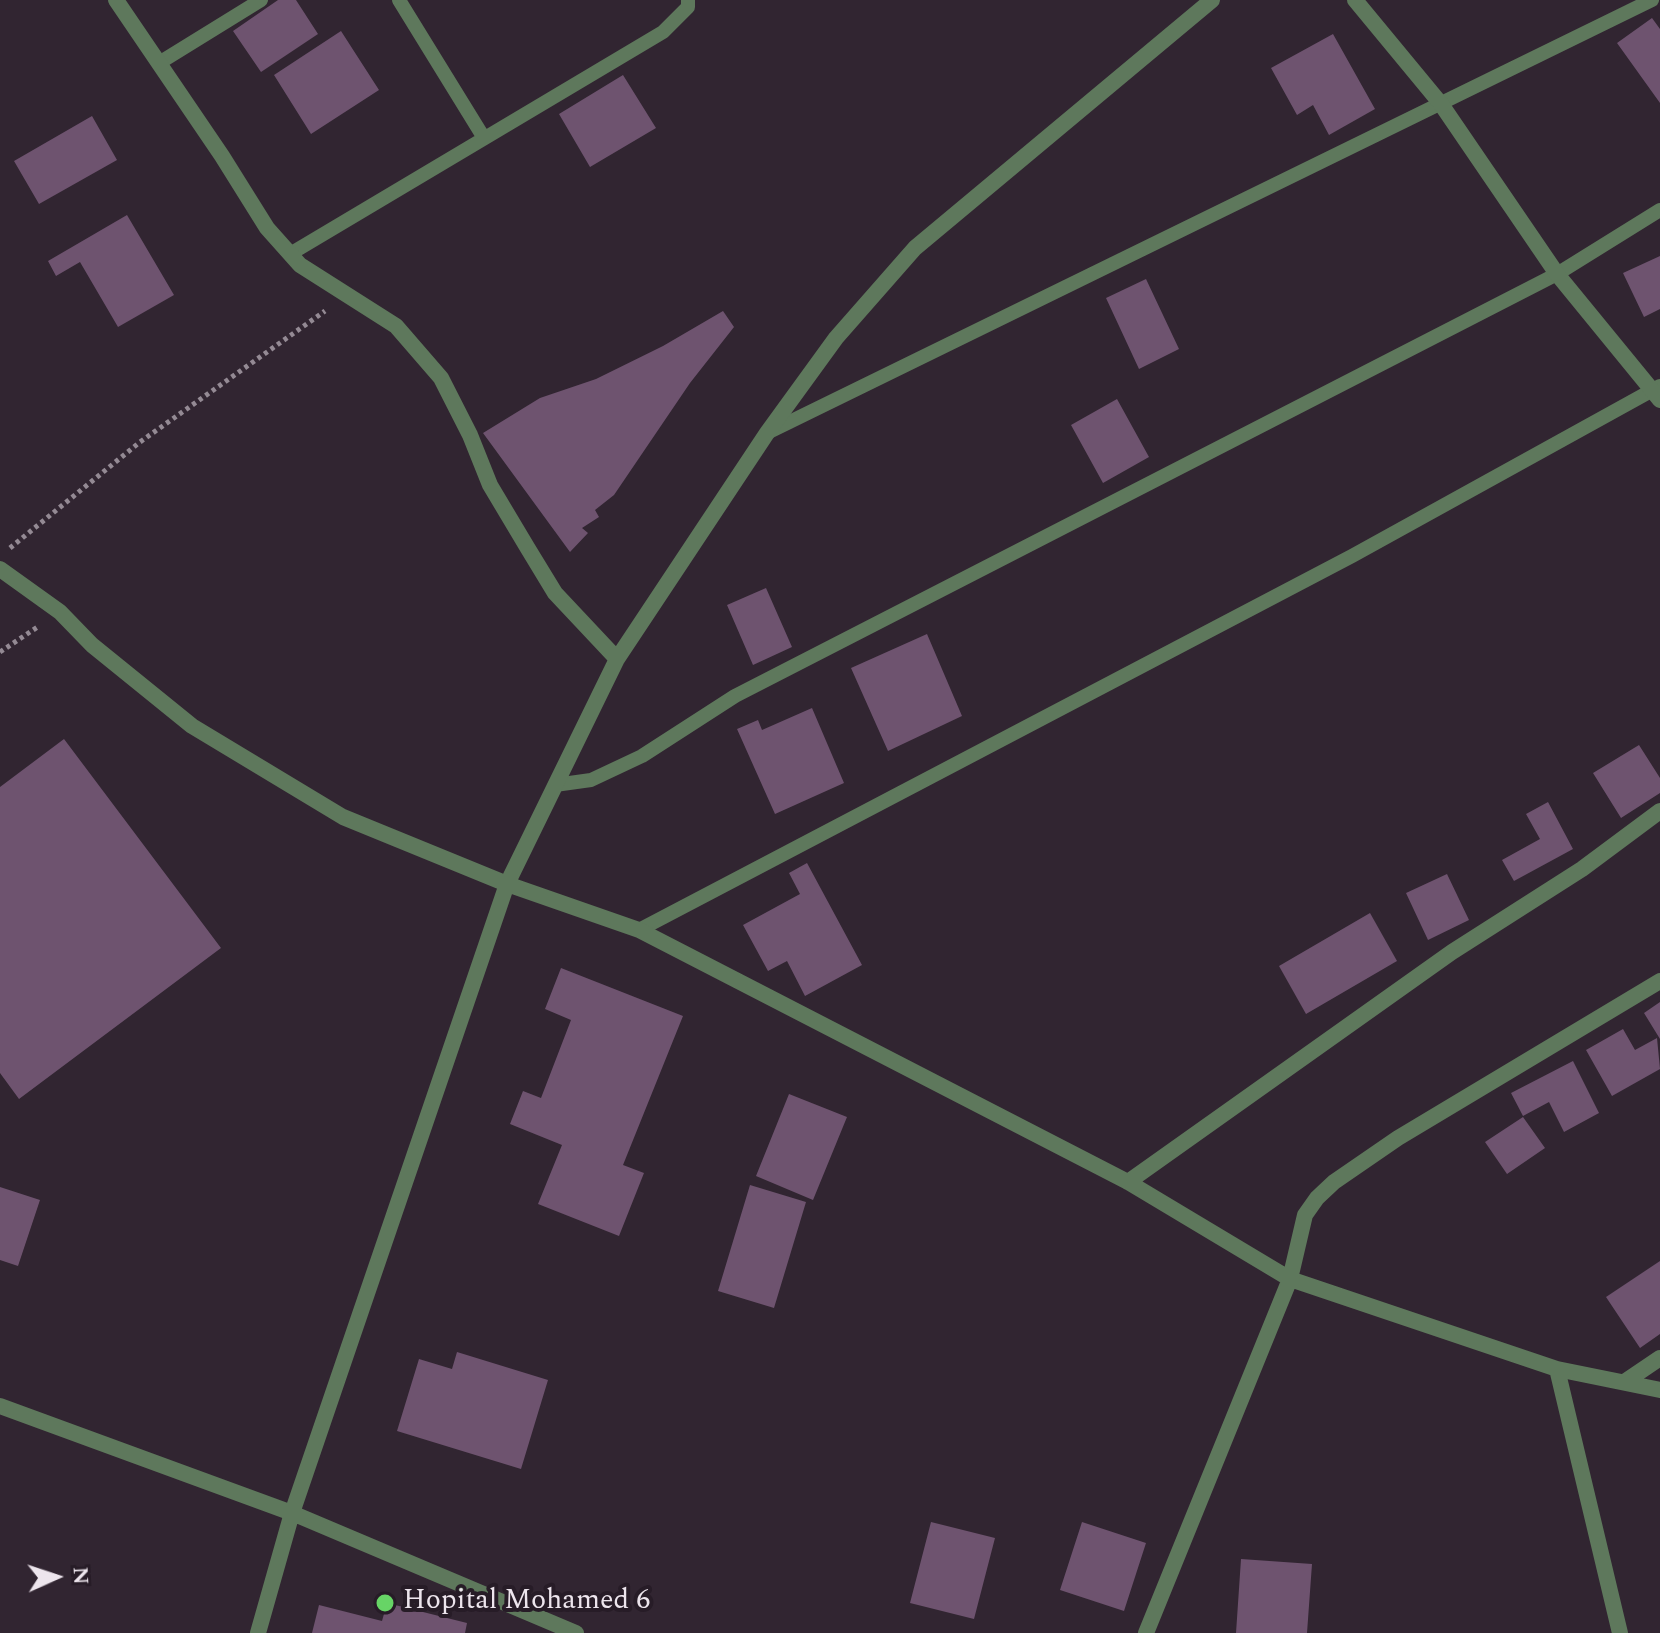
<!DOCTYPE html>
<style>
body{margin:0}
#map{position:relative;width:1660px;height:1633px;overflow:hidden;background:#312531;font-family:Spectral,serif}
canvas{display:block}
.north{position:absolute;left:16px;top:1537px;width:80px;height:80px;-webkit-text-stroke:6px #271c27;paint-order:stroke;rotate:87deg;font-size:22px;font-weight:700;line-height:32px;text-align:center;color:#ede5ed}
.north::after{content:'';display:block;margin:auto;width:28px;height:36px;background:#ede5ed;clip-path:polygon(50% 0,100% 100%,50% 72%,0 100%)}
</style>
<div id="map">
<canvas width="1660" height="1633"></canvas>
<div class="north">N</div>
</div>
<script>
const ctx = document.querySelector('canvas').getContext('2d');
ctx.lineJoin = 'round';
function fillPath(path, color) {
  ctx.fillStyle = color;
  ctx.fill(path, 'evenodd');
}
function shape(rows) {
  const path = new Path2D();
  for (const r of rows) {
    path.moveTo(r[0], r[1]);
    for (let i = 2; i < r.length; i += 2) path.lineTo(r[i], r[i + 1]);
  }
  return path;
}
function trace(path, color, width, dash) {
  ctx.strokeStyle = color;
  ctx.lineWidth = width;
  ctx.lineCap = dash ? 'butt' : 'round';
  ctx.setLineDash(dash || []);
  ctx.stroke(path);
}
function label(font, color, halo, rows, align = 'center') {
  ctx.font = font + ' Spectral,serif';
  ctx.lineWidth = 8;
  ctx.setLineDash([]);
  ctx.textBaseline = 'middle';
  ctx.strokeStyle = halo;
  ctx.fillStyle = color;
  for (const [text, x, y, turn = 0] of rows) {
    ctx.save();
    ctx.translate(x, y);
    ctx.rotate((+turn || 0) * Math.PI / 180);
    ctx.textAlign = isNaN(turn) ? turn : align;
    if (halo) ctx.strokeText(text, 0, 0);
    ctx.fillText(text, 0, 0);
    ctx.restore();
  }
}
fillPath(shape([
 [278,0,296,0,318,34,261,72,233,31],
 [1652,18,1660,29,1660,103,1617,43],
 [341,31,379,90,311,134,274,75],
 [1333,34,1375,109,1329,135,1313,105,1297,115,1271,68],
 [623,75,656,128,590,167,559,114],
 [92,116,117,160,39,204,14,161],
 [127,215,174,295,118,327,80,262,56,276,48,261],
 [1660,256,1660,309,1644,317,1623,273],
 [1146,279,1179,349,1139,369,1106,298],
 [723,311,734,327,690,383,614,495,595,510,599,517,582,528,588,533,570,552,483,433,540,398,596,379,663,346],
 [1117,399,1149,457,1103,483,1071,425],
 [766,588,792,647,753,665,727,605],
 [927,634,962,716,888,751,851,668],
 [812,708,844,783,775,814,737,729,758,720,762,730],
 [64,739,221,948,19,1099,0,1073,0,787],
 [1639,745,1660,778,1660,793,1621,818,1593,773],
 [1548,802,1573,849,1514,881,1502,860,1540,839,1526,814],
 [807,863,862,965,805,996,787,961,768,971,743,925,800,894,789,873],
 [1447,874,1469,920,1428,940,1406,893],
 [1370,913,1397,961,1306,1014,1279,966],
 [561,968,683,1016,623,1165,644,1173,619,1236,538,1204,562,1145,510,1124,523,1091,541,1098,571,1020,545,1009],
 [1660,1002,1660,1039,1644,1013],
 [1623,1029,1635,1050,1657,1038,1660,1069,1612,1096,1586,1050],
 [1573,1061,1599,1113,1564,1132,1549,1102,1523,1116,1511,1093],
 [789,1094,847,1117,813,1200,756,1176],
 [1523,1117,1545,1148,1507,1174,1485,1142],
 [750,1185,806,1202,774,1308,718,1291],
 [0,1187,40,1200,18,1266,0,1260],
 [1660,1261,1660,1334,1640,1348,1606,1297],
 [457,1352,548,1380,521,1469,397,1431,419,1359,452,1369],
 [931,1522,995,1538,974,1619,910,1603],
 [1082,1522,1146,1543,1124,1611,1060,1590],
 [1241,1559,1312,1564,1307,1633,1236,1633],
 [387,1603,467,1623,465,1633,312,1633,319,1605,382,1621]
]), '#6e536f');
trace(shape([
 [10,548,140,442,325,311],
 [0,652,39,626]
]), '#948a94', 5, [4, 4]);
trace(shape([
 [399,0,484,138],
 [159,63,261,0],
 [290,254,663,32,688,7,688,0],
 [767,433,1652,0],
 [555,785,591,780,642,756,735,696,1557,274,1660,210],
 [639,930,1352,556,1660,386]
]), '#5e785c', 14);
trace(shape([
 [116,0,222,156,267,228,300,265,396,326,441,378,470,435,490,485,527,547,555,593,617,659],
 [1355,0,1441,104,1557,274,1660,400],
 [0,569,60,612,92,645,192,726,343,817,507,884,639,930,1128,1182,1290,1279,1557,1369,1660,1390],
 [1128,1182,1452,952,1582,869,1660,811],
 [1557,1369,1620,1633],
 [1626,1381,1660,1358],
 [0,1406,292,1513,576,1633],
 [258,1633,292,1513,507,884,617,659,767,433,836,338,915,248,1212,0],
 [1146,1633,1290,1279,1305,1215,1317,1198,1334,1182,1398,1138,1660,981]
]), '#5e785c', 16);
for (const [x, y, r, color] of [
 [385,1603,10,"#67d466"]
]) {
  const dot = new Path2D();
  dot.arc(x, y, r, 0, 2 * Math.PI);
  ctx.fillStyle = color;
  ctx.fill(dot);
  trace(dot, '#271c27', 3);
}
label('28px', '#ede5ed', '#271c27', [
 ["Hopital Mohamed 6",403,1603]
], 'left');
</script>
